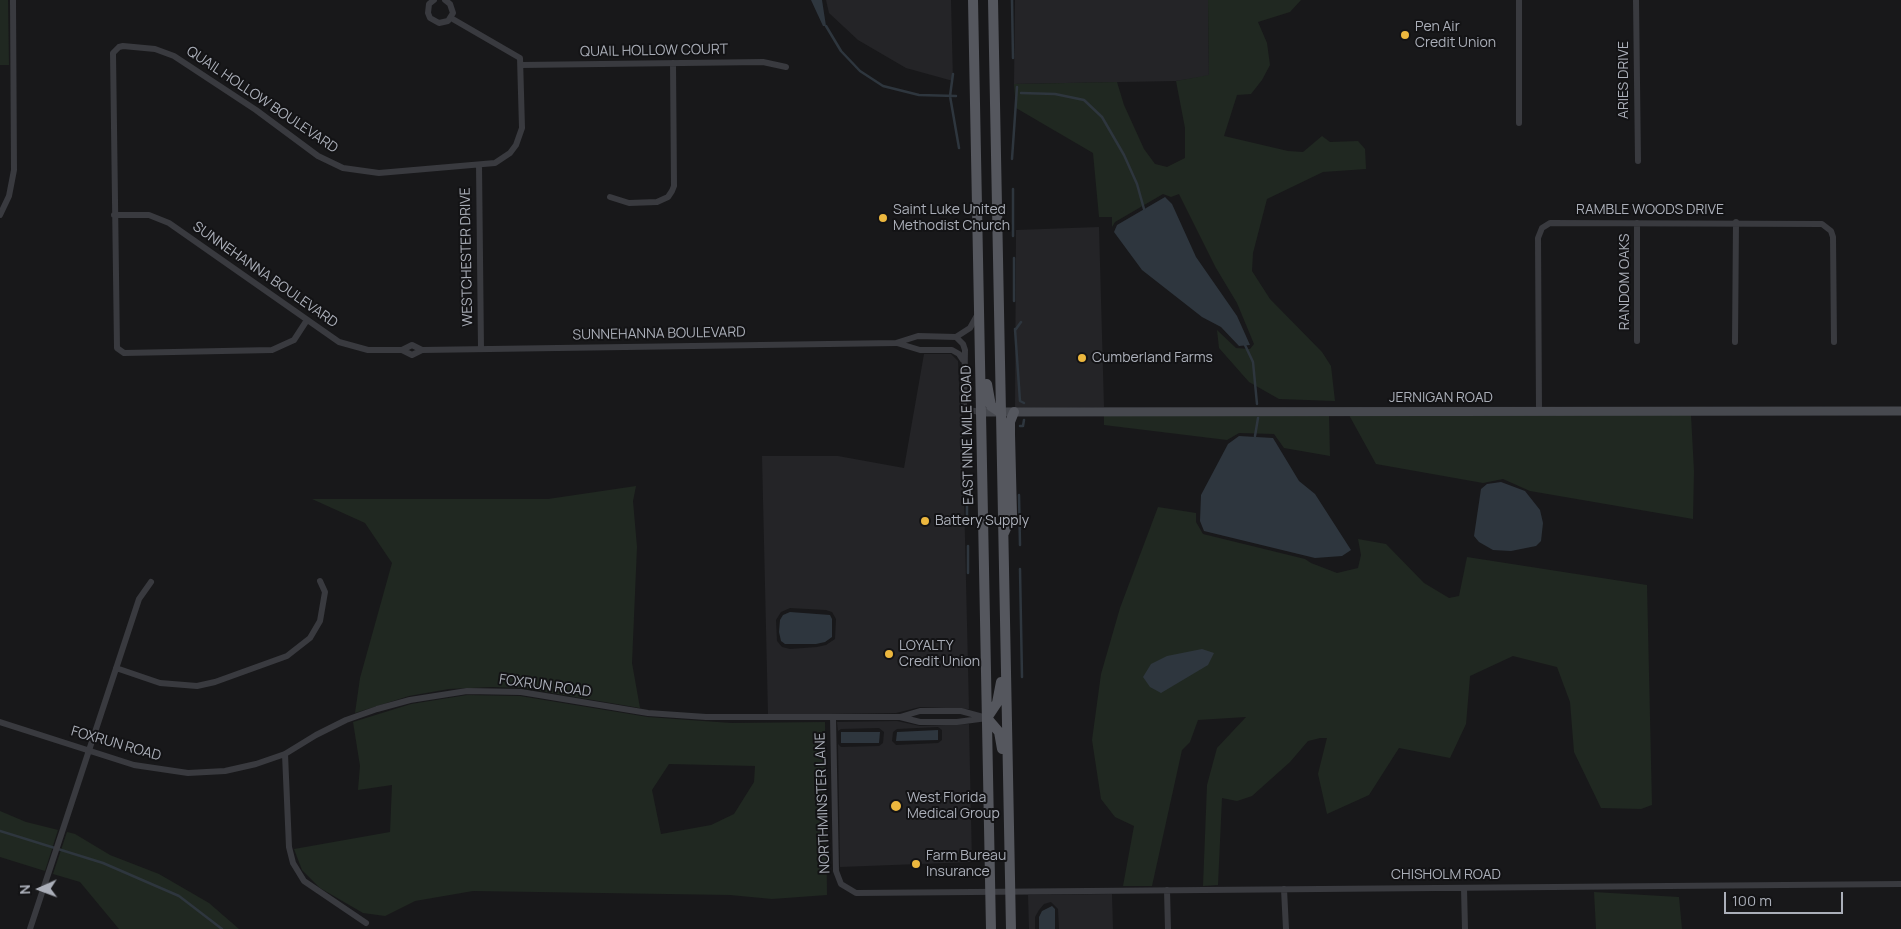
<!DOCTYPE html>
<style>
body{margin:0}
#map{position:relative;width:1901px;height:929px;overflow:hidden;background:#18181a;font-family:Manrope,sans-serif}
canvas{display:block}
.north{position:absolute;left:15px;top:864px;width:50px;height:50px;-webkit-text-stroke:4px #131315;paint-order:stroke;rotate:268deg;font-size:14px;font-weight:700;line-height:20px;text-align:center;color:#abafb9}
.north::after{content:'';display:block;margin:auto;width:18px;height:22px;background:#abafb9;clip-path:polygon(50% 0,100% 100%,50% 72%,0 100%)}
.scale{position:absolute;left:1724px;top:892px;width:119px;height:22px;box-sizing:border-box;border:2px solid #abafb9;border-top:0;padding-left:6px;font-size:15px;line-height:18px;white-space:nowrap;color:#abafb9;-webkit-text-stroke:4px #131315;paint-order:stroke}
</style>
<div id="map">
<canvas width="1901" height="929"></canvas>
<div class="north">N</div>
<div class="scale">100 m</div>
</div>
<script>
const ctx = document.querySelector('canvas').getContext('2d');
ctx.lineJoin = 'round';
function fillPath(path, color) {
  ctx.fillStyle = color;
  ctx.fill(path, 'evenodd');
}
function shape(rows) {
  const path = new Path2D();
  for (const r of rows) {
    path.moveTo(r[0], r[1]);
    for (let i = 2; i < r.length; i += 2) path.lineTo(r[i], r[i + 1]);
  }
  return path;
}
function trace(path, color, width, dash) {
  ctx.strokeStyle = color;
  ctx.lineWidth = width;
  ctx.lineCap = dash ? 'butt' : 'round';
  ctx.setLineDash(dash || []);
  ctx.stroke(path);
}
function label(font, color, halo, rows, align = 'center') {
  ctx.font = font + ' Manrope,sans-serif';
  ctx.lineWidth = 4;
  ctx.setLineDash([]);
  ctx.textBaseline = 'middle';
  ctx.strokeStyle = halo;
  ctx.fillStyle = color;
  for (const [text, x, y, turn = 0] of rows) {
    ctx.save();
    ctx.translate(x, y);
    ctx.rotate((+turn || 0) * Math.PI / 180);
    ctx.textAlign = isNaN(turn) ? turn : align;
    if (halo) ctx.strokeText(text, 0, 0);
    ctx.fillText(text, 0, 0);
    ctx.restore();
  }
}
fillPath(shape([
 [826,0,951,0,953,81,906,68,858,40,829,13],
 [1015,0,1208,0,1209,76,1176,81,1014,84],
 [1099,227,1104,407,1015,408,1016,230],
 [924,354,951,354,958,361,960,406,962,410,969,709,920,707,896,713,768,715,762,456,838,456,904,468],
 [790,608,826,610,832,612,836,619,835,639,826,645,817,647,790,649,782,647,777,641,776,620,781,612],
 [897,721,920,726,969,724,972,862,840,867,838,744,841,747,879,746,883,743,884,732,879,728,841,729,838,731,837,722],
 [938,727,942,730,942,740,938,743,896,745,892,741,893,732,897,729],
 [1112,894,1113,929,1059,929,1058,909,1051,902,1044,904,1039,910,1035,917,1035,929,1029,929,1028,895]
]), '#242427');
fillPath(shape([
 [0,0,8,0,9,65,0,65],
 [1208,0,1301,0,1290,12,1258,22,1267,43,1270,65,1262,80,1251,94,1237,95,1224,136,1288,151,1303,152,1322,136,1330,142,1358,141,1365,149,1366,169,1323,172,1267,199,1253,253,1252,271,1270,299,1322,352,1331,366,1335,401,1279,399,1249,382,1219,348,1217,330,1236,348,1250,349,1254,344,1237,303,1216,268,1179,194,1171,197,1163,194,1115,222,1112,227,1112,217,1099,217,1093,153,1016,108,1014,84,1117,82,1124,105,1144,149,1155,164,1167,167,1185,158,1185,128,1176,81,1209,75],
 [1104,415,1329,415,1330,456,1284,448,1274,434,1239,433,1227,440,1104,425],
 [1349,415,1691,415,1694,471,1693,519,1530,491,1503,479,1483,483,1376,464],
 [636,486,633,501,637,547,632,663,640,708,522,688,492,687,449,689,409,696,355,713,360,678,392,563,365,523,312,499,548,499],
 [1158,507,1196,513,1196,522,1203,534,1305,559,1311,563,1337,573,1358,568,1361,555,1358,539,1386,544,1424,583,1449,598,1459,596,1467,557,1647,585,1652,805,1641,809,1601,808,1574,752,1570,702,1557,667,1513,656,1470,676,1466,724,1450,758,1399,748,1369,795,1327,814,1318,774,1327,738,1320,738,1308,741,1290,762,1252,796,1237,801,1222,798,1218,885,1203,886,1207,785,1217,748,1246,717,1198,720,1190,742,1182,750,1152,886,1123,886,1134,826,1115,817,1101,799,1092,740,1101,674,1120,608],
 [467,695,520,696,648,717,731,723,825,722,827,895,772,899,730,895,473,891,415,901,385,916,363,913,320,888,302,870,294,849,390,832,392,785,358,790,360,766,353,722,411,704],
 [669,764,755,766,754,782,734,814,711,825,661,834,652,790],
 [0,811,26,822,58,830,45,871,0,857],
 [67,832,75,834,110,855,159,874,209,903,239,929,119,929,80,882,53,874],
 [1594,892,1679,897,1682,929,1596,929]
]), '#202821');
fillPath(shape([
 [811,0,822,0,826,26,823,26],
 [1165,197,1172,204,1196,257,1237,316,1250,345,1239,346,1221,327,1202,317,1142,270,1114,232,1117,225],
 [1239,436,1273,438,1299,481,1315,494,1351,550,1342,556,1315,558,1204,531,1200,521,1201,495,1228,444],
 [1501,482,1525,491,1540,510,1543,523,1541,541,1536,546,1511,551,1493,550,1479,542,1474,536,1481,489,1487,484],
 [790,612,830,615,832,619,832,637,825,642,816,644,785,644,781,641,779,632,780,620,783,615],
 [1202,649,1214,653,1208,665,1161,693,1150,687,1143,677,1151,664,1167,656],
 [938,730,938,740,896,741,897,732],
 [841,732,880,732,879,743,841,743],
 [1052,906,1055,909,1055,929,1039,929,1039,917,1042,911]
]), '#2e363e');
trace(shape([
 [1012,0,1013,58],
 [826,26,841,51,860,71,883,86,919,95,956,96],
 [953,74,950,96,959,148],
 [1021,93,1055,94,1084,100,1102,117,1124,155,1137,184,1144,209],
 [1012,159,1017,87],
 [1013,189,1013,236],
 [1014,258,1014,301],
 [1015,329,1020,401,1024,403],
 [1016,329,1021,322],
 [1245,345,1253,362,1257,404],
 [1020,426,1023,426,1024,420],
 [1255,436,1258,418],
 [1019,495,1020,545],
 [967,498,967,515],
 [968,546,968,573],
 [1020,569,1022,677],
 [0,831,103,863,179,896,222,929]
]), '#2e363e', 2.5);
trace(shape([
 [434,0,429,4,428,13,430,18,439,23,448,21,453,13,450,4,445,0],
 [1519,0,1519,123],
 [1636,0,1638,161],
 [521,65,763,62,786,67],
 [479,165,481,349],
 [610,197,629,203,657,202,668,197,672,191,674,186,673,63],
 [0,215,9,196,14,170,13,0],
 [114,215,149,215,169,223,339,342,368,350,402,350,412,345,422,350,412,355,402,350],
 [1637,223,1637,341],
 [307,320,294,340,272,350,124,353,117,348,113,53,119,47,123,46,155,49,174,56,256,110,318,156,343,168,379,173,495,163,510,153,516,145,522,128,520,58,451,18],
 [956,337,970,328,979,312],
 [1735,342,1736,222],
 [897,343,920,350,952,350,959,354,963,360],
 [422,350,896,343,918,336,956,337,963,344,965,350,964,406,968,410,981,412],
 [1539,411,1538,238,1542,228,1550,223,1822,224,1831,231,1833,237,1834,342],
 [116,668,160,683,197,686,215,682,287,656,310,638,320,621,325,592,320,581],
 [900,717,920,711,961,711,983,717],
 [833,718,836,871,841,884,856,893,1901,884],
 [0,722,134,765,188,773,225,771,256,764,285,754,316,735,346,720,377,709,410,700,467,691,521,692,648,713,706,717,900,717,920,722,957,722,987,718],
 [285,754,289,847,293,863,304,881,366,923],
 [1464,888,1465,929],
 [1284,889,1286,929],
 [1167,890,1168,929],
 [30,929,139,599,151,582]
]), '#393a3f', 6);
trace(shape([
 [981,412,1901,411]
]), '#47494f', 9);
trace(shape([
 [973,0,991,929],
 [993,0,1011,929],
 [987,384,991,406,1000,412],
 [1004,533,1012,515,1010,434,1010,422,1014,412],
 [987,718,997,703,1001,682],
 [987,718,999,732,1002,749]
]), '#55575e', 10);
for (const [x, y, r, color] of [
 [1405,35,5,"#ecb73e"],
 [883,218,5,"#ecb73e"],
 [1082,358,5,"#ecb73e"],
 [925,521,5,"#ecb73e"],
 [889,654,5,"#ecb73e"],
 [896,806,6,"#ecb73e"],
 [916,864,5,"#ecb73e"]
]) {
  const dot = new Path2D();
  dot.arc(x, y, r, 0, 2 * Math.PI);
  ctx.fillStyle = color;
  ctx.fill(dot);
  trace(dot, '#131315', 2);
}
label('14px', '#abafb9', '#131315', [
 ["Pen Air",1415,27],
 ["Credit Union",1415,43],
 ["Saint Luke United",893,210],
 ["Methodist Church",893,226],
 ["Cumberland Farms",1092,358],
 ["Battery Supply",935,521],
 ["LOYALTY",899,646],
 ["Credit Union",899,662],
 ["West Florida",907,798],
 ["Medical Group",907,814],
 ["Farm Bureau",926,856],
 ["Insurance",926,872]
], 'left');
label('14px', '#abafb9', '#131315', [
 ["QUAIL HOLLOW COURT",654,51,-1],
 ["ARIES DRIVE",1624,80,-90],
 ["QUAIL HOLLOW BOULEVARD",262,100,34],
 ["RAMBLE WOODS DRIVE",1650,210],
 ["WESTCHESTER DRIVE",467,257,-91],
 ["SUNNEHANNA BOULEVARD",265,275,35],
 ["RANDOM OAKS",1625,282,-90],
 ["SUNNEHANNA BOULEVARD",659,334,-1],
 ["JERNIGAN ROAD",1441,398],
 ["EAST NINE MILE ROAD",968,435,-91],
 ["FOXRUN ROAD",545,686,8],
 ["FOXRUN ROAD",116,744,16],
 ["NORTHMINSTER LANE",823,803,-92],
 ["CHISHOLM ROAD",1446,875]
]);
</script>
